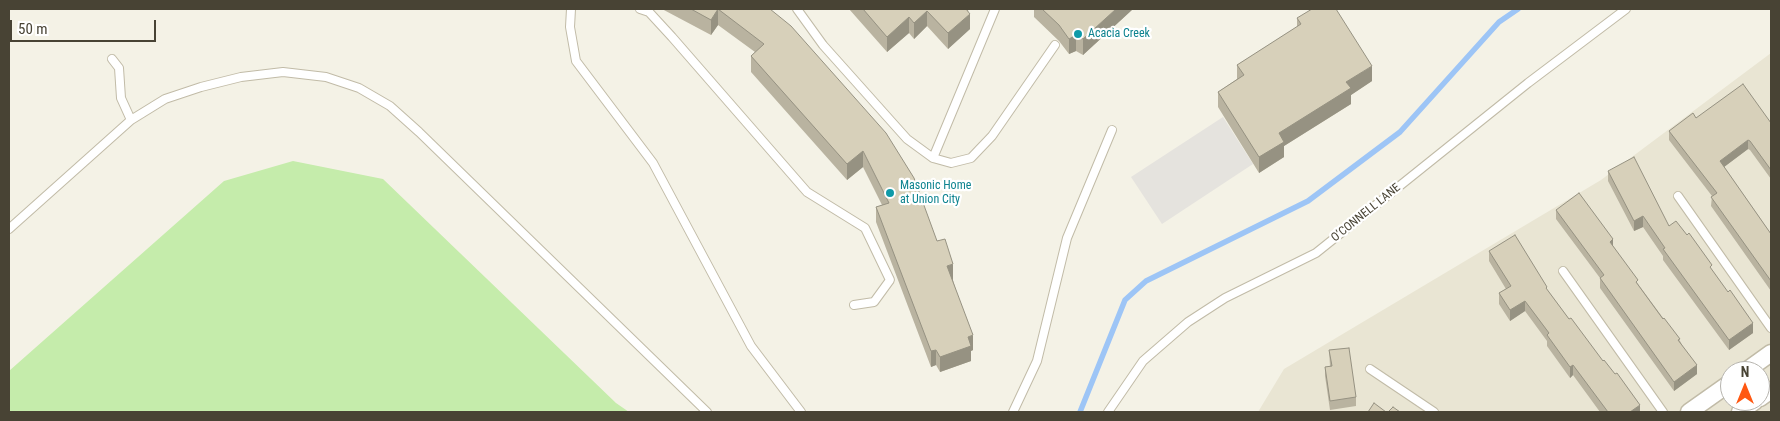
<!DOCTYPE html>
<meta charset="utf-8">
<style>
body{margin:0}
#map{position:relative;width:1780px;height:421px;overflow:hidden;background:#f4f2e6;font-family:"Roboto Condensed",sans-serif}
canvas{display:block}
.frame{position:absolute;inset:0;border:10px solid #484334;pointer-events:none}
.north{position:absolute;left:1720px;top:361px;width:50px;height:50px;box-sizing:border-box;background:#fff;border:1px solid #b6b4ae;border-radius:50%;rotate:0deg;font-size:14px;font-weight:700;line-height:20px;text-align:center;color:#484334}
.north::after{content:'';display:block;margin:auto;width:18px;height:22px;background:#ff5812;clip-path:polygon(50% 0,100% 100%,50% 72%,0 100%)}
.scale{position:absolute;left:10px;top:20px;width:146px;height:22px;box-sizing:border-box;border:2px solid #484334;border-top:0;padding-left:6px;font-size:15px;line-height:18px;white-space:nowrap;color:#484334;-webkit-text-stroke:4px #fff;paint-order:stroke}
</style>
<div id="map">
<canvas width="1780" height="421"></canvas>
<div class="frame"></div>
<div class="north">N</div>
<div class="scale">50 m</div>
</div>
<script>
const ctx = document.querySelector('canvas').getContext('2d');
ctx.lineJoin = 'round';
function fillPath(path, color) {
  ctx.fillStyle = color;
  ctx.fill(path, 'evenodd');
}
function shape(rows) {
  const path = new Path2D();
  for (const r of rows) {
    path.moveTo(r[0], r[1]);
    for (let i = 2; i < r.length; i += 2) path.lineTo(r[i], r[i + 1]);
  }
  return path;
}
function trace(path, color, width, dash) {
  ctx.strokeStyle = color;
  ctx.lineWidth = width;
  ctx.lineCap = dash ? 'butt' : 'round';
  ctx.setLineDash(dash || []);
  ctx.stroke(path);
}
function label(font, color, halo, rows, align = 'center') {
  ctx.font = font + ' "Roboto Condensed",sans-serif';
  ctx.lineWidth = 4.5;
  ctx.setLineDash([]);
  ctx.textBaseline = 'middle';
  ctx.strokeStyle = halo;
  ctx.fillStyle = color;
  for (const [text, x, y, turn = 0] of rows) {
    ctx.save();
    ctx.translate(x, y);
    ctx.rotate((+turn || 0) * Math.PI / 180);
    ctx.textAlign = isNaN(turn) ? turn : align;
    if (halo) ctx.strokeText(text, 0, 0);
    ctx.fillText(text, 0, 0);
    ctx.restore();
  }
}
fillPath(shape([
 [1771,53,1771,412,1258,412,1284,369,1601,180],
 [1730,371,1760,371,1760,401,1730,401]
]), '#e9e5d3');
fillPath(shape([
 [293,161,383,179,616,403,629,412,9,412,9,371,224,181]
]), '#c5ecab');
fillPath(shape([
 [1223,117,1253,164,1162,224,1131,177]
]), '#e5e3de');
trace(shape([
 [1080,412,1125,300,1146,281,1308,201,1400,132,1499,22,1518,9]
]), '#9dc5f6', 5.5);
const service = shape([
 [571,9,570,27,576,61,653,163,751,346,801,412],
 [640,9,649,12,672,37,807,192,865,228,890,280,874,302,854,305],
 [797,9,823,45,907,139,933,158,951,163,971,158,992,136,1055,45],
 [112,59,119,68,121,98,131,120],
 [933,158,995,9],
 [1678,196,1771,328],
 [9,229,131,120,165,99,201,87,241,77,283,72,326,77,359,88,390,106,419,132,707,412],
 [1563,271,1663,412],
 [1370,369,1434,412],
 [1013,412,1037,361,1067,238,1112,130],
 [1108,412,1143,361,1188,322,1225,298,1316,253,1528,83,1626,9]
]);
const minor = shape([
 [1746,371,1771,353],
 [1760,398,1771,390],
 [1689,412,1730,383],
 [1740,412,1755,401]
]);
trace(service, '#c1bba7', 10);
trace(minor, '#c1bba7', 19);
trace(service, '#fff', 8);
trace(minor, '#fff', 16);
fillPath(shape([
 [662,9,770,9,937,241,953,280,973,350,971,351,971,361,940,372,936,365,931,367,876,222,876,207,882,205,863,167,847,180,751,72,751,56,755,52,718,25,711,35],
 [849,9,968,9,970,29,948,49,927,26,914,39,909,33,887,52],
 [1034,9,1133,9,1083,55,1076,51,1069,54,1059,41,1034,17],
 [1297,18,1372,81,1351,95,1351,104,1284,146,1284,157,1259,173,1218,107,1218,92,1237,79,1237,65,1297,27],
 [1696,118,1771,123,1771,179,1750,150,1748,149,1724,167,1771,234,1771,291,1711,206,1712,196,1669,140,1669,131],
 [1608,171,1669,226,1712,271,1753,333,1729,350,1663,260,1663,256,1643,227,1634,231,1608,181],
 [1556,210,1613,246,1638,284,1680,341,1697,374,1674,391,1600,288,1600,278,1556,219],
 [1489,251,1547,290,1569,319,1640,412,1600,412,1573,375,1570,378,1547,346,1547,341,1525,311,1510,321,1499,304,1499,293,1506,289,1489,261],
 [1329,350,1356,397,1356,406,1330,410,1325,376,1325,367,1330,366]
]), '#b9b3a0');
fillPath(shape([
 [718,9,718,25,711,35,711,20],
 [1116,9,1133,9,1083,55,1083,39],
 [927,11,927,26,914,39,914,23],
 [970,14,970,29,948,49,948,33],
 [909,17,909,33,887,52,887,37],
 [1076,35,1076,51,1069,54,1069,39],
 [1372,66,1372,81,1351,95,1351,104,1284,146,1284,157,1259,173,1259,157,1279,133,1346,82],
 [1748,140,1748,149,1720,170,1720,161],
 [863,151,863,167,847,180,847,164],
 [1643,216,1643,227,1634,231,1634,221],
 [1613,239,1613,248,1610,242],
 [953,264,953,280,947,282,947,266],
 [1525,301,1525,311,1510,321,1510,310],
 [1753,323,1753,333,1729,350,1729,340],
 [973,335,973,350,971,351,971,361,940,372,940,357,968,337],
 [936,350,936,365,931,367,931,351],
 [1573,365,1573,375,1570,378,1570,367],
 [1697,365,1697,374,1674,391,1674,382],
 [1640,405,1640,412,1630,412]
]), '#969282');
const building = shape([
 [691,9,770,9,791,26,886,133,914,178,937,241,945,239,953,264,947,266,973,335,968,337,971,346,940,357,936,350,931,351,876,207,889,203,863,151,847,164,751,56,764,44,718,9,711,20,691,9],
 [863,9,966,9,970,14,948,33,927,11,914,23,909,17,887,37,863,9],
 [1042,9,1116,9,1083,39,1076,35,1069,39,1059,25,1042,9],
 [1312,9,1336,9,1372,66,1346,82,1351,88,1279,133,1284,142,1259,157,1218,92,1244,75,1237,65,1301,24,1297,18,1312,9],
 [1743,84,1771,123,1771,170,1750,141,1748,140,1720,161,1771,234,1771,281,1711,197,1717,193,1669,131,1693,113,1696,118,1743,84],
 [1634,157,1669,226,1676,221,1687,235,1689,233,1712,265,1710,267,1728,292,1730,290,1753,323,1729,340,1663,249,1665,248,1643,216,1634,221,1608,171,1634,157],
 [1579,193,1613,239,1610,242,1638,280,1636,282,1663,319,1664,318,1680,339,1678,340,1697,365,1674,382,1600,278,1604,275,1556,210,1579,193],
 [1515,235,1547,287,1546,288,1569,319,1571,318,1603,361,1604,360,1615,374,1617,373,1640,405,1630,412,1608,412,1573,365,1570,367,1547,335,1549,333,1525,301,1510,310,1499,293,1511,286,1489,251,1515,235],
 [1349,348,1356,397,1330,401,1325,367,1332,366,1329,350,1349,348],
 [1374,403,1386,412,1368,412,1374,403],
 [1393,407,1400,412,1388,412,1393,407]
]);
fillPath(building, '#d7d0ba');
trace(building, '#969282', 1);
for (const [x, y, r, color] of [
 [1078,34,5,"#0f9aa8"],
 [890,193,5,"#0f9aa8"]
]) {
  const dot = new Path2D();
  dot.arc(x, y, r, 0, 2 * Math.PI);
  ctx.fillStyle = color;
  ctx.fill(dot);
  trace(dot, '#fff', 2);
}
label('12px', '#0d838f', '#fff', [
 ["Acacia Creek",1088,34],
 ["Masonic Home",900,186],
 ["at Union City",900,200]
], 'left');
label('12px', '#484334', '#fff', [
 ["O’CONNELL LANE",1366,213,-39]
]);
</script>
